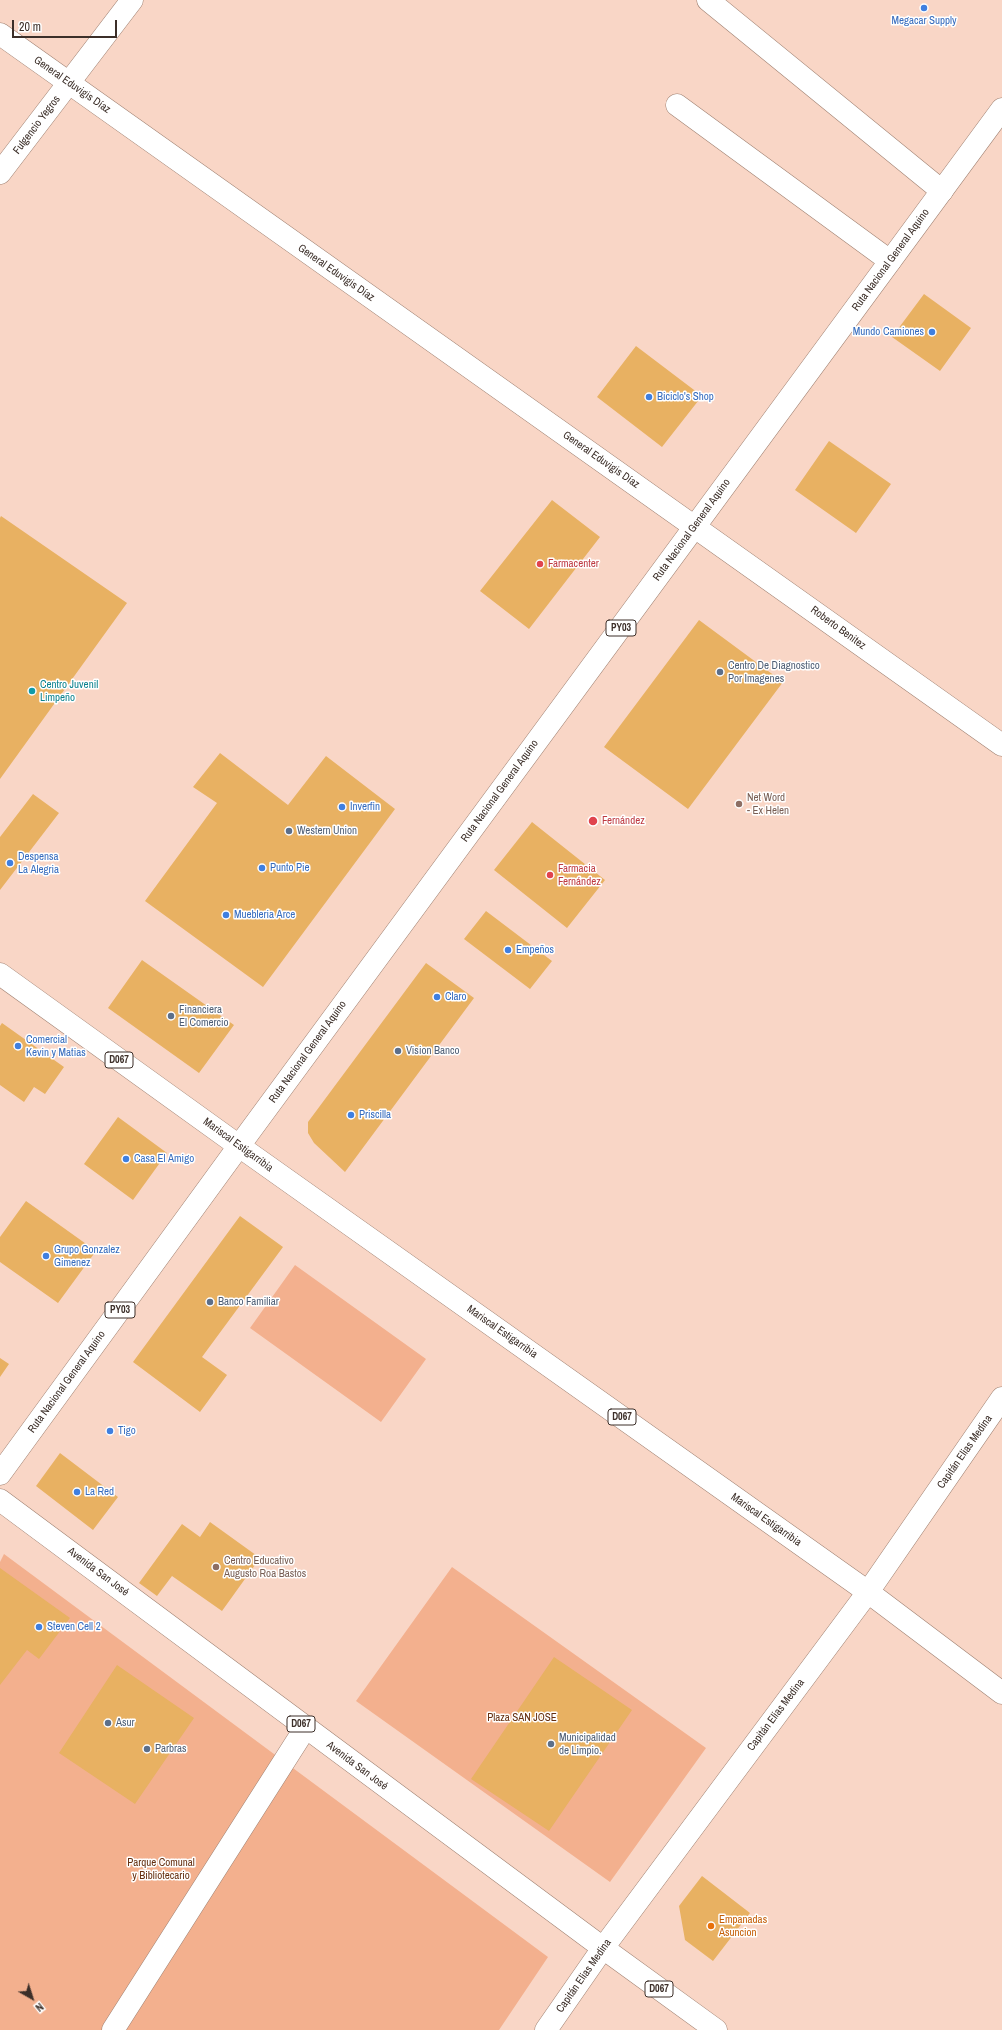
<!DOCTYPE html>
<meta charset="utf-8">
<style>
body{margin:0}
#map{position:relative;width:1002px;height:2030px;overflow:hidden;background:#f9d6c6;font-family:"Archivo Narrow",sans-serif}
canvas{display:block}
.north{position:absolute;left:12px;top:1978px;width:40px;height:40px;-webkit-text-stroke:3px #fff;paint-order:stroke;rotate:141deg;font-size:11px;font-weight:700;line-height:16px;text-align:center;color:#3c2f29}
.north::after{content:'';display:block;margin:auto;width:14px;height:18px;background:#3c2f29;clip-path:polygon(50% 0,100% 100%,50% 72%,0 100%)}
.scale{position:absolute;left:12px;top:20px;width:105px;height:18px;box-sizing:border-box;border:2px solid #3c2f29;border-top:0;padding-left:5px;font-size:12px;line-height:14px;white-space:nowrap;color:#3c2f29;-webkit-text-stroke:3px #fff;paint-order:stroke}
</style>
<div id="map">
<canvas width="1002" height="2030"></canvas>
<div class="north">N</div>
<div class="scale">20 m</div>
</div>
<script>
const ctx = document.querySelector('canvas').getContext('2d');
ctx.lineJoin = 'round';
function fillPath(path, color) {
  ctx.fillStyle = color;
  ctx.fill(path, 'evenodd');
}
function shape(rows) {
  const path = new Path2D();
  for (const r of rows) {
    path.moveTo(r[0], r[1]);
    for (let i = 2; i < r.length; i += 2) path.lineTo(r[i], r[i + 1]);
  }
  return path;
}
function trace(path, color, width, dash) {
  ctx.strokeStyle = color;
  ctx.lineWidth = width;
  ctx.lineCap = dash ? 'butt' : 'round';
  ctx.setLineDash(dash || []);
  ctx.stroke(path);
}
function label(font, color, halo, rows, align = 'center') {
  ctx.font = font + ' "Archivo Narrow",sans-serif';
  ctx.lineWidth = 3;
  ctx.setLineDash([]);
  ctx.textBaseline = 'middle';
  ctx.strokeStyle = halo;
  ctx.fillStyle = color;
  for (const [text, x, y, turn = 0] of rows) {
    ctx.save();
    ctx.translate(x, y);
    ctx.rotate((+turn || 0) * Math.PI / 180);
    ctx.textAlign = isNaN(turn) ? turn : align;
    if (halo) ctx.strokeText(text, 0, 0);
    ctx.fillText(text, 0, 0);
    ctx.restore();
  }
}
fillPath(shape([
 [295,1265,426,1359,381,1422,250,1328],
 [4,1554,548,1957,499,2030,0,2030,0,1562],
 [452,1567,706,1748,610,1882,356,1701]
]), '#f3b08e');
fillPath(shape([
 [924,294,971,328,940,371,892,337],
 [636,346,702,396,662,447,597,397],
 [829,441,891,484,856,533,795,490],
 [552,500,600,537,529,629,480,591],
 [1,516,127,603,0,779,0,518],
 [699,620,783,682,688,809,604,747],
 [220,753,288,805,326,756,395,809,263,987,145,901,217,803,193,787],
 [33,794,59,813,0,890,0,837],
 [532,822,605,880,567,928,494,870],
 [486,911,552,961,530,989,464,939],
 [142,960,234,1025,199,1073,108,1008],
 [426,963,474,998,345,1172,314,1143,308,1133,308,1122],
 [2,1023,64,1067,45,1094,34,1087,24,1102,0,1085,0,1026],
 [118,1117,167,1153,133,1200,84,1164],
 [26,1201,96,1251,58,1303,0,1262,0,1237],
 [240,1216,283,1247,202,1357,227,1375,200,1412,133,1362],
 [0,1358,9,1364,0,1377],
 [60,1453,118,1497,93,1530,36,1486],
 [210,1522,260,1558,222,1611,172,1576,157,1596,139,1583,182,1524,200,1537],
 [0,1568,70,1618,39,1659,27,1650,0,1685],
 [554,1657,632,1710,549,1831,471,1779],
 [117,1665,194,1718,135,1804,59,1753],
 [702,1876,750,1913,713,1961,685,1940,679,1906]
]), '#e8b162');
const minor = shape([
 [708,0,942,191],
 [0,34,1002,745],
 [677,105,890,261],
 [0,173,132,0],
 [113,2030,306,1727],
 [546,2030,603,1948,868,1592,1002,1398]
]);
const major = shape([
 [0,974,239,1146,868,1592,1002,1693],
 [0,1500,603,1948,716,2030]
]);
const highway = shape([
 [0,1474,239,1146,1002,109]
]);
trace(minor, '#9f8071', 23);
trace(major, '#9f8071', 23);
trace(highway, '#9f8071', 23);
trace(minor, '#fff', 22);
trace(major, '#fff', 22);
trace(highway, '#fff', 22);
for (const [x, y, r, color] of [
 [924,8,4,"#3f7fe0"],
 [932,332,4,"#3f7fe0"],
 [649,397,4,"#3f7fe0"],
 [540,564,4,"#e0444e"],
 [720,672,4,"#5c6f8a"],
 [32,691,4,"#0f9aa8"],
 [739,804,4,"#8d6e63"],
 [342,807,4,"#3f7fe0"],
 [593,821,5,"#e0444e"],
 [289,831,4,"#5c6f8a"],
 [10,863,4,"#3f7fe0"],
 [262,868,4,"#3f7fe0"],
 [550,875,4,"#e0444e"],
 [226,915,4,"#3f7fe0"],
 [508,950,4,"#3f7fe0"],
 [437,997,4,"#3f7fe0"],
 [171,1016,4,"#5c6f8a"],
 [18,1046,4,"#3f7fe0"],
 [398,1051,4,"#5c6f8a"],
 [351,1115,4,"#3f7fe0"],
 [126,1159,4,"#3f7fe0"],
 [46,1256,4,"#3f7fe0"],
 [210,1302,4,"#5c6f8a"],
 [110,1431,4,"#3f7fe0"],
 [77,1492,4,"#3f7fe0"],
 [216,1567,4,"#8d6e63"],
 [39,1627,4,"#3f7fe0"],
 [108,1723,4,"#5c6f8a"],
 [551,1744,4,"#5c6f8a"],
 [147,1749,4,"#5c6f8a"],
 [711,1926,4,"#e8710a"]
]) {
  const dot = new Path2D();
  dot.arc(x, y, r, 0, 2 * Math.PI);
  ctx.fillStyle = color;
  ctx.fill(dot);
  trace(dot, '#fff', 1.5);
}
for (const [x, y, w] of [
 [621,628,30],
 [119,1060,28],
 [120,1310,30],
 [622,1417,28],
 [301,1724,28],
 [659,1989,28]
]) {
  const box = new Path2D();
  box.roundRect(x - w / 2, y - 8, w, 16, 3);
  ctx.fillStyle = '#fff';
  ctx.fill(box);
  trace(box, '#3c2f29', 1);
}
label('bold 10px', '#3c2f29', null, [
 ["PY03",621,628],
 ["D067",119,1060],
 ["PY03",120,1310],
 ["D067",622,1417],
 ["D067",301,1724],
 ["D067",659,1989]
]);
label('11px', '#366cbe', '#fff', [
 ["Megacar Supply",924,21,"center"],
 ["Mundo Camiones",924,332,"right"],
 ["Biciclo's Shop",657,397],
 ["Inverfin",350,807],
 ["Despensa",18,857],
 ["La Alegria",18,870],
 ["Punto Pie",270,868],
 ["Muebleria Arce",234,915],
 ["Empeños",516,950],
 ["Claro",445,997],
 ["Comercial",26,1040],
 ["Kevin y Matias",26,1053],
 ["Priscilla",359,1115],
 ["Casa El Amigo",134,1159],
 ["Grupo Gonzalez",54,1250],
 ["Gimenez",54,1263],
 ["Tigo",118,1431],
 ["La Red",85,1492],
 ["Steven Cell 2",47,1627]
], 'left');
label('11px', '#3c2f29', '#fff', [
 ["General Eduvigis Díaz",72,85,35],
 ["Fulgencio Yegros",37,125,-53],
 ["Ruta Nacional General Aquino",891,260,-54],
 ["General Eduvigis Díaz",336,273,35],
 ["General Eduvigis Díaz",601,460,35],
 ["Ruta Nacional General Aquino",692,530,-54],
 ["Roberto Benitez",838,628,36],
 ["Ruta Nacional General Aquino",500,791,-54],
 ["Ruta Nacional General Aquino",308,1052,-54],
 ["Mariscal Estigarribia",238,1145,36],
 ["Mariscal Estigarribia",502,1332,35],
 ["Ruta Nacional General Aquino",67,1382,-54],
 ["Capitán Elias Medina",965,1452,-55],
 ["Mariscal Estigarribia",766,1520,35],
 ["Avenida San José",98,1572,37],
 ["Capitán Elias Medina",776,1715,-53],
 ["Avenida San José",357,1766,37],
 ["Capitán Elias Medina",584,1976,-55]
]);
label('11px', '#be3a42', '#fff', [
 ["Farmacenter",548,564],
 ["Fernández",602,821],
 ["Farmacia",558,869],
 ["Fernández",558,882]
], 'left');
label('11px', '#4e5e75', '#fff', [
 ["Centro De Diagnostico",728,666],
 ["Por Imagenes",728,679],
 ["Western Union",297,831],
 ["Financiera",179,1010],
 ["El Comercio",179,1023],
 ["Vision Banco",406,1051],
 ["Banco Familiar",218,1302],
 ["Asur",116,1723],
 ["Municipalidad",559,1738],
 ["de Limpio.",559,1751],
 ["Parbras",155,1749]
], 'left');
label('11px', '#0d838f', '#fff', [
 ["Centro Juvenil",40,685],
 ["Limpeño",40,698]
], 'left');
label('11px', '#785e54', '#fff', [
 ["Net Word",747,798],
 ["- Ex Helen",747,811],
 ["Centro Educativo",224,1561],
 ["Augusto Roa Bastos",224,1574]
], 'left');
label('11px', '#663011', '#fff', [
 ["Plaza SAN JOSE",522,1718],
 ["Parque Comunal",161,1863],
 ["y Bibliotecario",161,1876]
]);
label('11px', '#c56008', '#fff', [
 ["Empanadas",719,1920],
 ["Asuncion",719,1933]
], 'left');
</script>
